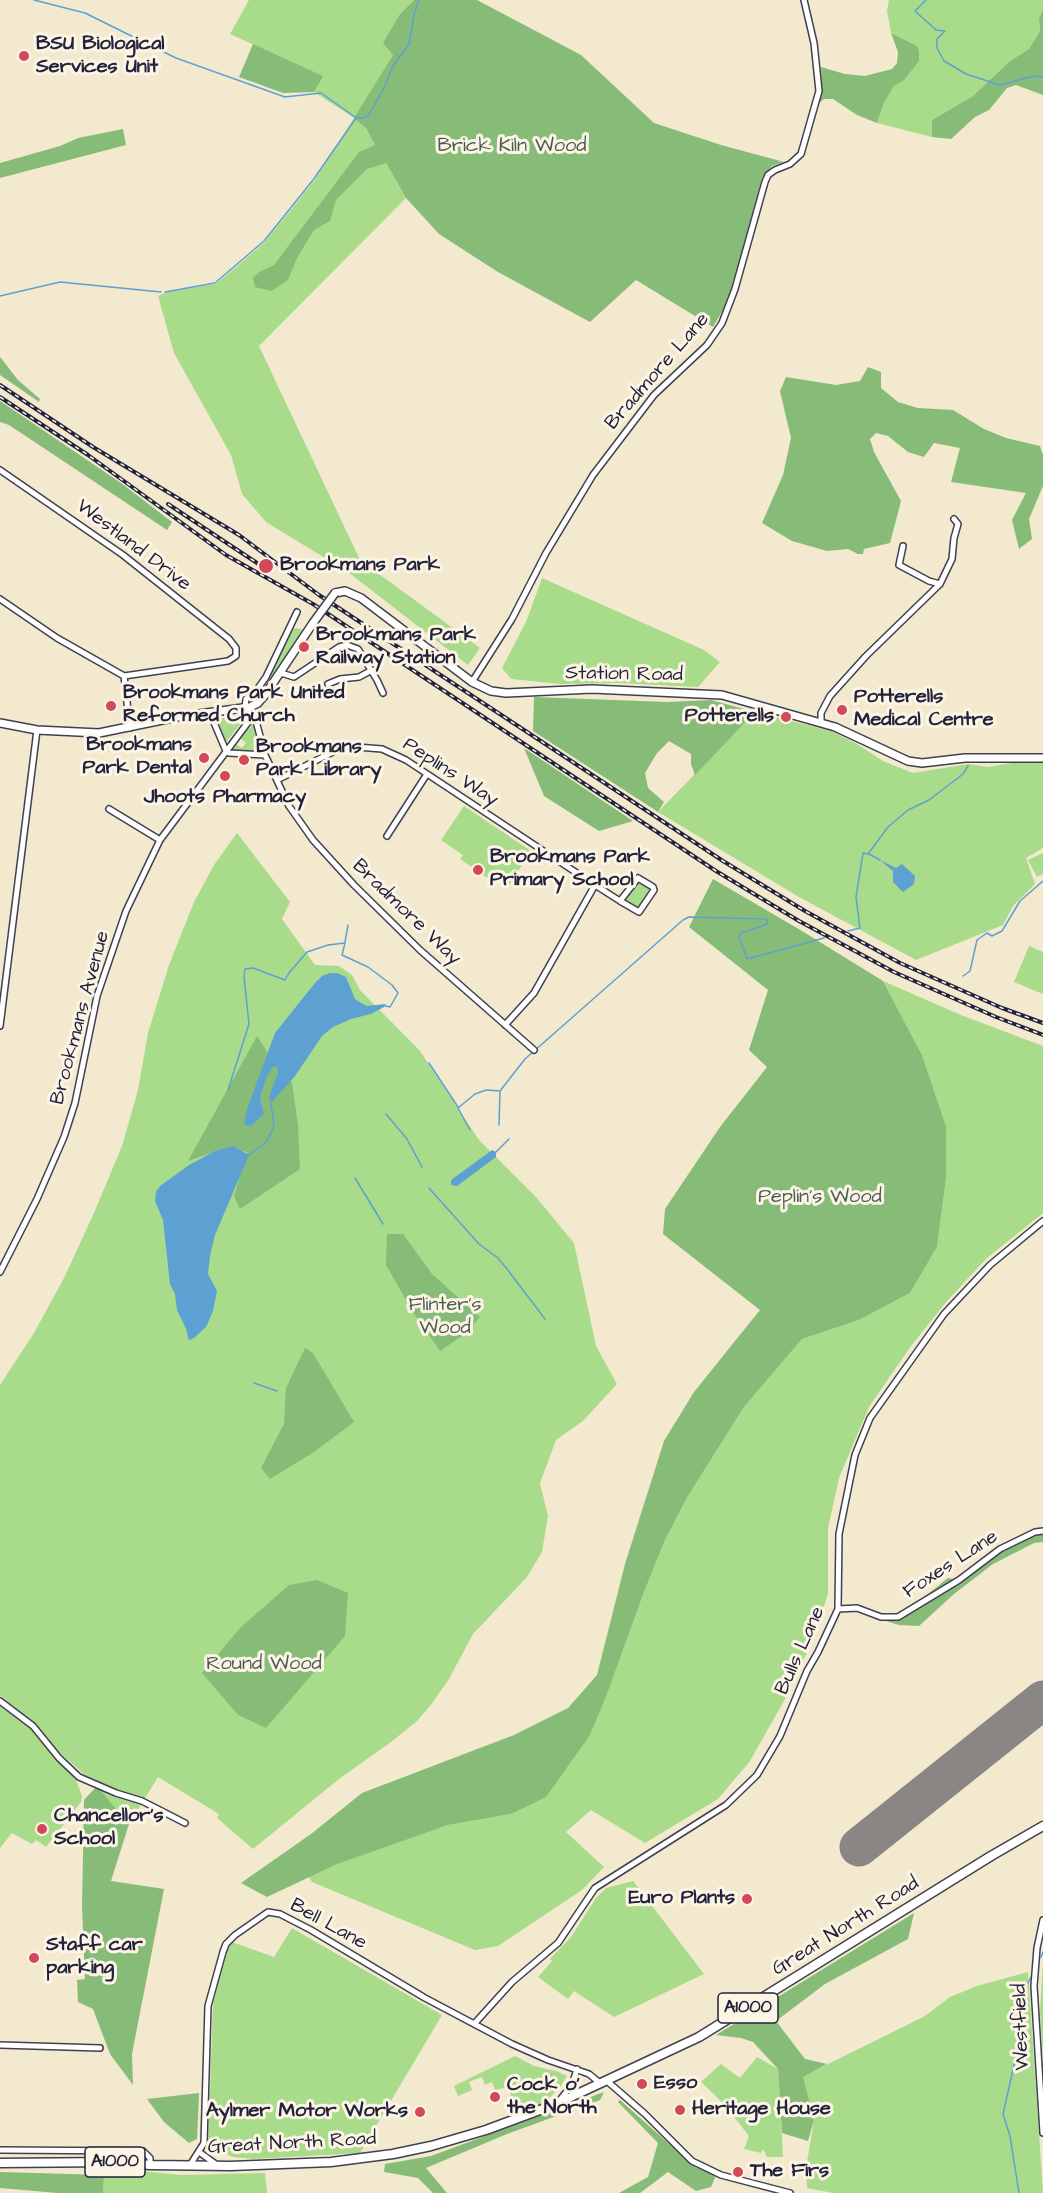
<!DOCTYPE html>
<style>
body{margin:0}
canvas{display:block;background:#f2e9ce}
</style>
<canvas width="1043" height="2193"></canvas>
<script>
const ctx = document.querySelector('canvas').getContext('2d');
ctx.lineJoin = 'round';
function fillPath(path, color) {
  ctx.fillStyle = color;
  ctx.fill(path, 'evenodd');
}
function shape(rows) {
  const path = new Path2D();
  for (const r of rows) {
    path.moveTo(r[0], r[1]);
    for (let i = 2; i < r.length; i += 2) path.lineTo(r[i], r[i + 1]);
  }
  return path;
}
function trace(path, color, width, dash) {
  ctx.strokeStyle = color;
  ctx.lineWidth = width;
  ctx.lineCap = dash ? 'butt' : 'round';
  ctx.setLineDash(dash || []);
  ctx.stroke(path);
}
function label(font, color, halo, rows, align = 'center') {
  ctx.font = font + ' "Architects Daughter",sans-serif';
  ctx.lineWidth = 6;
  ctx.setLineDash([]);
  ctx.textBaseline = 'middle';
  ctx.strokeStyle = halo;
  ctx.fillStyle = color;
  for (const [text, x, y, turn = 0] of rows) {
    ctx.save();
    ctx.translate(x, y);
    ctx.rotate((+turn || 0) * Math.PI / 180);
    ctx.textAlign = isNaN(turn) ? turn : align;
    if (halo) ctx.strokeText(text, 0, 0);
    ctx.fillText(text, 0, 0);
    ctx.restore();
  }
}
fillPath(shape([
 [249,0,414,0,400,14,393,55,355,118,366,128,406,198,259,346,360,560,480,648,468,665,348,572,266,522,242,494,231,455,174,353,158,296,167,292,216,284,264,243,314,181,354,118,314,92,322,76,230,34],
 [889,0,1043,0,1043,10,1039,18,1040,31,1029,49,1010,61,973,96,932,120,932,137,877,123,884,103,894,86,904,79,917,46,891,33,887,11],
 [542,578,704,650,720,662,698,687,618,683,561,684,511,679,502,668,526,622],
 [296,628,304,630,272,678,270,674,291,630],
 [755,712,831,731,857,744,883,761,913,773,968,764,988,767,1012,763,1043,762,1043,848,1026,858,1035,884,1013,906,1003,925,916,960,799,897,658,812],
 [242,715,246,717,226,742,217,719],
 [251,724,254,727,258,751,232,750,236,744,242,748,246,743,240,738,249,727,251,728],
 [464,806,531,851,510,884,496,876,492,881,460,859,463,855,441,840],
 [237,833,290,902,282,919,315,965,339,966,352,975,360,990,420,1051,479,1140,536,1197,574,1243,596,1346,617,1384,583,1421,556,1440,540,1483,548,1516,542,1552,527,1577,473,1634,449,1679,430,1706,417,1721,391,1742,339,1779,253,1849,217,1818,219,1814,158,1777,129,1824,97,1786,57,1750,37,1725,0,1695,0,1385,34,1333,64,1278,94,1213,122,1146,138,1090,148,1033,169,965,194,902,214,865],
 [1043,853,1043,874,1037,877,1028,860],
 [639,880,653,889,642,907,637,909,628,903,625,897],
 [1029,946,1043,952,1043,994,1014,982],
 [883,981,961,1015,1043,1046,1043,1213,987,1258,947,1301,911,1346,869,1407,839,1478,828,1528,828,1594,813,1639,789,1692,750,1761,718,1799,645,1843,591,1810,566,1832,604,1867,582,1890,498,1946,475,1950,312,1882,309,1877,335,1865,448,1825,511,1814,590,1735,606,1697,644,1592,665,1540,688,1496,744,1407,802,1339,859,1320,910,1293,937,1247,946,1179,946,1126,922,1055],
 [0,1705,37,1734,76,1780,82,1796,81,1802,46,1847,36,1840,32,1844,12,1833,0,1848],
 [633,1881,704,1974,614,2017,574,1991,568,1999,538,1977,552,1961,550,1959,571,1937,596,1898,606,1888],
 [292,1928,442,2015,360,2153,253,2159,233,2157,208,2147,213,2004,228,1949,232,1942,274,1957],
 [1043,1961,1043,2062,1040,2010],
 [1028,1972,1043,2193,833,2193,807,2188,806,2168,814,2120,802,2077,925,2016,950,1997,977,1986],
 [515,2056,534,2066,556,2071,567,2076,560,2087,545,2102,517,2113,508,2087,495,2090,492,2082,485,2085,482,2077,469,2082,472,2090,458,2096,454,2086],
 [757,2057,778,2069,783,2157,767,2157,763,2149,761,2153,744,2149,749,2136,724,2104,701,2082,721,2064,740,2078],
 [111,2168,181,2175,265,2173,267,2193,103,2193,104,2175]
]), '#a8dc8b');
fillPath(shape([
 [414,0,477,0,581,55,654,123,721,145,784,162,772,166,762,178,729,300,713,327,636,280,590,322,498,272,439,234,406,198,386,163,367,169,336,200,330,221,314,230,297,258,288,280,271,291,255,287,253,278,259,272,274,265,359,152,375,145,366,128,354,118,393,55,383,43,400,14],
 [1043,10,1043,95,1016,85,1007,88,989,110,975,117,951,139,932,137,932,120,973,96,1010,61,1029,49,1040,31,1039,18],
 [891,33,917,46,919,52,919,61,904,80,894,86,884,103,877,123,857,115,833,99,824,99,818,104,822,87,821,67,845,74,865,76,892,69,897,63,898,52],
 [253,44,323,76,314,92,283,93,239,77],
 [123,129,126,145,0,178,0,163,60,146,78,138],
 [0,357,18,380,40,399,39,402,0,375],
 [868,367,881,372,881,388,898,402,918,408,953,410,984,429,1006,438,1040,446,1043,455,1043,486,1029,519,1032,539,1019,549,1012,520,1026,493,951,482,960,448,934,443,924,457,908,452,888,436,876,433,870,439,874,452,901,501,890,543,864,549,863,554,858,554,848,549,827,551,792,541,762,523,783,475,791,438,780,391,786,377,836,385,860,381],
 [0,401,121,483,172,522,167,530,9,425,0,422],
 [534,697,667,702,711,700,755,712,695,775,691,764,691,754,669,741,657,753,645,773,648,788,664,802,658,812,533,731],
 [524,748,633,821,599,831,544,796],
 [713,879,802,931,883,981,922,1055,946,1126,946,1179,937,1247,910,1293,859,1320,802,1339,744,1407,688,1496,665,1540,644,1592,606,1697,590,1735,546,1797,511,1814,448,1825,335,1865,267,1897,241,1883,311,1834,362,1793,514,1735,568,1708,597,1675,625,1564,664,1441,694,1392,760,1310,663,1234,665,1209,720,1127,767,1067,749,1050,768,990,689,927],
 [257,1036,275,1064,292,1083,298,1125,300,1169,240,1209,234,1196,247,1152,233,1148,219,1150,188,1161],
 [387,1234,403,1234,432,1274,480,1317,465,1334,440,1351,413,1312,386,1265],
 [305,1348,313,1353,354,1422,314,1452,270,1479,261,1468,284,1424,286,1388],
 [1043,1531,1043,1542,1034,1543,993,1564,954,1594,919,1626,899,1625,873,1617,875,1614,893,1615,909,1609,948,1578,959,1580,1000,1549],
 [317,1580,348,1593,345,1636,266,1728,238,1715,202,1673,241,1627,289,1585],
 [97,1786,129,1824,111,1881,164,1889,132,2054,133,2085,110,2054,93,2009,78,2002,77,1980,85,1979,82,1906,84,1800],
 [914,1913,908,1939,825,1984,776,2021,805,2059,827,2064,803,2077,814,2120,808,2141,782,2133,778,2069,753,2042,741,2038,716,2035],
 [604,2092,600,2100,507,2134,426,2168,447,2193,433,2193,418,2178,384,2172,385,2164,431,2156],
 [199,2093,197,2139,189,2143,164,2122,147,2099],
 [620,2100,695,2167,716,2175,711,2187,696,2191,668,2172,640,2193,619,2193,648,2177,658,2143,618,2102],
 [0,2172,104,2175,103,2193,58,2193,0,2188]
]), '#86bc77');
fillPath(shape([
 [880,860,896,868,902,864,915,876,914,884,903,892,893,882,893,871],
 [330,973,337,973,346,977,355,999,361,1003,367,1006,385,1004,386,1006,371,1014,351,1019,333,1027,322,1036,295,1076,271,1103,269,1097,278,1073,277,1067,273,1067,266,1078,260,1098,264,1114,252,1125,247,1126,244,1124,247,1109,275,1033,315,983,322,976],
 [233,1146,249,1155,215,1235,210,1256,208,1274,217,1291,213,1311,206,1327,194,1338,189,1340,186,1329,177,1310,175,1294,170,1284,163,1220,155,1201,156,1192,160,1186,189,1165,215,1151],
 [492,1150,496,1152,496,1157,457,1186,451,1185,451,1180]
]), '#5da1d2');
trace(shape([
 [34,0,85,13,176,58,285,97,321,93,355,117],
 [926,0,915,11,936,30,945,31,937,39,937,48,944,61,966,74,1000,85,1034,76,1043,77],
 [165,292,215,283,264,241,313,180,356,118,364,118,369,115,384,88,393,66,409,44,414,15,419,0],
 [0,296,60,282,161,292],
 [869,854,880,860],
 [848,931,860,928,856,897,863,853,868,854,888,827,908,810,929,800,963,774,968,766],
 [345,942,348,925],
 [963,976,970,971,977,940,987,933,992,936,1002,931,1020,901,1043,881],
 [429,1063,458,1107],
 [228,1090,249,1024,244,977,245,969,253,968,285,980,289,973,307,952,328,945,345,943,342,955,368,967,392,985,398,993,390,1007,386,1006],
 [386,1114,407,1139,422,1167],
 [499,1125,500,1091,525,1059,683,920,689,917,766,919,768,922,765,925,741,933,739,936,747,959,824,938],
 [470,1130,458,1108,475,1094,486,1090,500,1091],
 [496,1152,509,1139],
 [249,1155,265,1143,270,1135,274,1125,271,1103],
 [355,1178,383,1224],
 [429,1188,479,1244,498,1258,507,1269,545,1319],
 [254,1383,277,1391],
 [1041,1957,1043,1952],
 [1019,2193,1010,2136,1003,2114,1017,2052,1026,1987,1031,1977]
]), '#5da1d2', 1.5);
trace(shape([
 [859,1847,1043,1700]
]), '#8a8684', 39);
const minor = shape([
 [0,470,123,555,229,639,236,648,236,656,228,661,124,676,57,638,0,599],
 [903,546,899,565,929,581,940,584],
 [281,673,294,677,339,647,347,645,358,649,377,680,383,693],
 [124,676,130,728],
 [472,682,512,619,546,553,593,475,654,395,707,345,722,323,735,289,765,182,768,175,775,170,790,164,801,154,819,91,814,43,804,0],
 [328,684,340,679,359,677,372,670],
 [245,708,246,699,256,691,266,677,297,612],
 [210,713,226,751],
 [251,717,256,721,265,755,289,806,313,840,354,885,420,950,534,1050],
 [821,723,821,713,830,696,866,656,940,584,952,559,954,538,958,524,954,519],
 [226,751,229,753,265,755],
 [277,780,335,751,357,747,382,749,406,760,595,885,534,993,505,1025],
 [109,809,160,840],
 [387,836,427,774],
 [638,878,653,887,654,890,639,912,620,901,638,878],
 [595,885,620,901],
 [0,1026,37,730],
 [0,1272,37,1199,64,1137,75,1103,97,996,126,911,160,840,249,721,251,717,250,707],
 [838,1609,857,1608,881,1617,898,1617,959,1580,1000,1549,1035,1532,1043,1531],
 [0,1701,33,1726,59,1758,79,1777,116,1793,142,1801,185,1823],
 [1043,1920,1037,1948,1034,1986,1043,2133],
 [475,2023,512,1982,558,1943,595,1888,726,1805,757,1775,780,1736,807,1671,818,1652,838,1609,839,1534,855,1455,870,1418,944,1314,990,1265,1043,1221],
 [0,2045,100,2048],
 [607,2081,645,2114,692,2161,721,2175,790,2193],
 [559,2101,572,2085,577,2069],
 [0,2150,143,2151,150,2158,150,2165],
 [199,2152,217,2165],
 [190,2165,204,2143,208,2006,223,1952,226,1944,235,1935,268,1912,280,1914,311,1930,425,1998,512,2044,548,2060,589,2074,601,2084]
]);
const tertiary = shape([
 [335,593,345,591,361,598,472,682,491,691,506,693,592,689,722,695,835,727,908,761,922,763,965,758,1043,758],
 [0,723,37,730,99,733,177,717,250,707,258,703,265,695,313,623]
]);
const primary = shape([
 [0,2163,113,2162,150,2165,231,2166,331,2162,393,2154,431,2146,486,2130,556,2104,699,2037,991,1856,1043,1826]
]);
trace(minor, '#414051', 8);
trace(tertiary, '#414051', 10);
trace(primary, '#414051', 11);
trace(minor, '#fff', 5);
trace(tertiary, '#fff', 7);
trace(primary, '#fff', 8);
const rail = shape([
 [0,385,93,447,239,535,319,595,723,861,805,911,900,963,1002,1008,1043,1023],
 [0,397,88,455,226,555,313,604,716,871,799,921,894,972,996,1017,1043,1035],
 [168,504,263,567]
]);
trace(rail, '#22223b', 4);
trace(rail, '#fcf5e5', 1.5, [4.5]);
const tertiaryBridge = shape([
 [313,623,335,593]
]);
trace(tertiaryBridge, '#414051', 10, []);
trace(tertiaryBridge, '#fff', 7);
for (const [x, y, r, color] of [
 [24,56,6,"#d1495b"],
 [266,566,8,"#d1495b"],
 [304,647,6,"#d1495b"],
 [111,706,6,"#d1495b"],
 [842,710,6,"#d1495b"],
 [786,717,6,"#d1495b"],
 [204,758,6,"#d1495b"],
 [244,760,6,"#d1495b"],
 [225,776,6,"#d1495b"],
 [478,870,6,"#d1495b"],
 [42,1829,6,"#d1495b"],
 [747,1899,6,"#d1495b"],
 [34,1958,6,"#d1495b"],
 [642,2084,6,"#d1495b"],
 [495,2097,6,"#d1495b"],
 [680,2110,6,"#d1495b"],
 [420,2112,6,"#d1495b"],
 [738,2172,6,"#d1495b"]
]) {
  const dot = new Path2D();
  dot.arc(x, y, r, 0, 2 * Math.PI);
  ctx.fillStyle = color;
  ctx.fill(dot);
  trace(dot, '#fcf5e5', 2);
}
for (const [x, y, w] of [
 [748,2008,60],
 [115,2162,60]
]) {
  const box = new Path2D();
  box.roundRect(x - w / 2, y - 15, w, 30, 4.5);
  ctx.fillStyle = '#fcf5e5';
  ctx.fill(box);
  trace(box, '#22223b', 1.5);
}
label('bold 18px', '#22223b', null, [
 ["A1000",748,2008],
 ["A1000",115,2162]
]);
label('bold 20px', '#22223b', '#fcf5e5', [
 ["BSU Biological",36,45],
 ["Services Unit",36,68],
 ["Brookmans Park",280,566],
 ["Brookmans Park",316,636],
 ["Railway Station",316,659],
 ["Brookmans Park United",123,694],
 ["Reformed Church",123,717],
 ["Potterells",854,698],
 ["Medical Centre",854,721],
 ["Potterells",774,717,"right"],
 ["Brookmans",192,746,"right"],
 ["Park Dental",192,769,"right"],
 ["Brookmans",256,748],
 ["Park Library",256,771],
 ["Jhoots Pharmacy",225,798,"center"],
 ["Brookmans Park",490,858],
 ["Primary School",490,881],
 ["Chancellor's",54,1817],
 ["School",54,1840],
 ["Euro Plants",735,1899,"right"],
 ["Staff car",46,1946],
 ["parking",46,1969],
 ["Esso",654,2084],
 ["Cock o'",507,2086],
 ["the North",507,2109],
 ["Heritage House",692,2110],
 ["Aylmer Motor Works",408,2112,"right"],
 ["The Firs",750,2172]
], 'left');
label('20px', '#4a5a53', '#fcf5e5', [
 ["Brick Kiln Wood",512,147],
 ["Peplin's Wood",820,1198],
 ["Flinter's",445,1306],
 ["Wood",445,1329],
 ["Round Wood",264,1665]
]);
label('20px', '#22223b', '#fcf5e5', [
 ["Bradmore Lane",658,372,-49],
 ["Westland Drive",133,546,37],
 ["Station Road",624,675,1],
 ["Peplins Way",450,773,33],
 ["Bradmore Way",406,913,44],
 ["Brookmans Avenue",81,1018,-75],
 ["Foxes Lane",951,1565,-33],
 ["Bulls Lane",801,1651,-66],
 ["Bell Lane",328,1925,29],
 ["Great North Road",846,1927,-32],
 ["Westfield",1022,2027,-92],
 ["Great North Road",292,2144,-3]
]);
</script>
